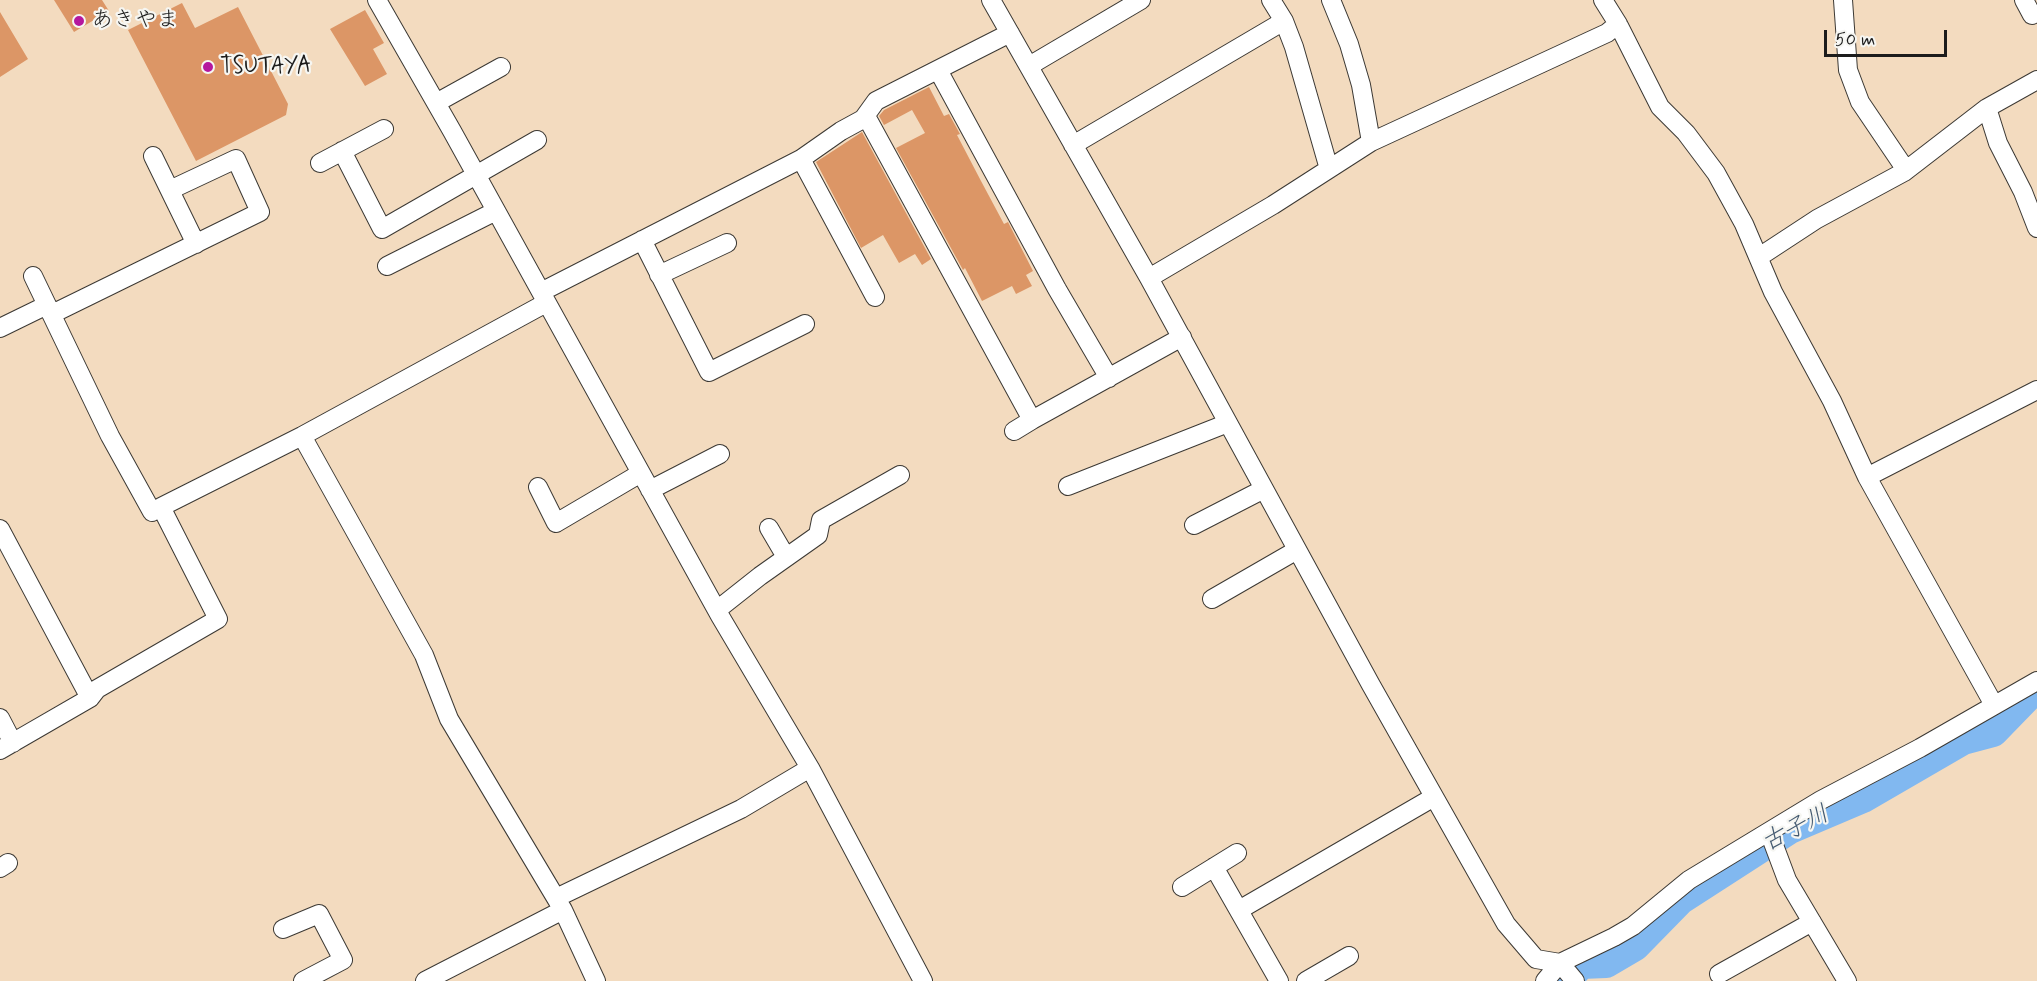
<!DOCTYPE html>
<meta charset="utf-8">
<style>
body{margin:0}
#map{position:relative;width:2037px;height:981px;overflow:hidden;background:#f3dbbf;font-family:Mynerve,sans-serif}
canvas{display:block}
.scale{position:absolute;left:1824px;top:30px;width:123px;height:27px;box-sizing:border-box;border:3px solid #1c1c1c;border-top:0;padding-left:8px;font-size:18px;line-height:21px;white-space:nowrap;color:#1c1c1c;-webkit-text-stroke:4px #f6f6f2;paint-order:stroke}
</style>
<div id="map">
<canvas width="2037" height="981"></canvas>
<div class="scale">50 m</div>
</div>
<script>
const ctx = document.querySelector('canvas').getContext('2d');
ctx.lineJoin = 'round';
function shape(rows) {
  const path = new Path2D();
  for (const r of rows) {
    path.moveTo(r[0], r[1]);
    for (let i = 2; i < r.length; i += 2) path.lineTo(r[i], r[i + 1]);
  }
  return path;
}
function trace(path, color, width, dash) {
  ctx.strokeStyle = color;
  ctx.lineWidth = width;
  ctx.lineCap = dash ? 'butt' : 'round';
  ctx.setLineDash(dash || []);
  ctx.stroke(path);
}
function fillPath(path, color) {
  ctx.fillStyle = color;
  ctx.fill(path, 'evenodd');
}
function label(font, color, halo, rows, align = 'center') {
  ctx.font = font + ' Mynerve,"Klee One",sans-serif';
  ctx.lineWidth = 4.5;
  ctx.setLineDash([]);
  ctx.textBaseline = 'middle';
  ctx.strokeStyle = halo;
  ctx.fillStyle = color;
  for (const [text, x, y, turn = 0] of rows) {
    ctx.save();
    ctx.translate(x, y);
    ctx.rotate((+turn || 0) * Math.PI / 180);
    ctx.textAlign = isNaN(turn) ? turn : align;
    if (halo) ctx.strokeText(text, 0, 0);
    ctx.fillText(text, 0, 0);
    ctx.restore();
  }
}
trace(shape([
 [1566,981,1581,964,1606,963,1635,946,1680,900,1790,829,1863,798,1963,740,1993,732,2031,693,2037,690]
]), '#81b8f0', 30);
fillPath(shape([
 [54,0,102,0,109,11,74,32],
 [182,3,195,28,238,7,288,104,286,115,196,161,128,30],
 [365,10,384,43,373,49,387,74,365,86,330,29],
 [0,12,28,59,0,77],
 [929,87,944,116,949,114,960,134,957,135,981,181,1004,224,1008,222,1033,271,1026,275,1032,286,1016,294,1012,286,982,301,965,268,963,270,896,148,925,133,912,110,884,125,879,116,884,110],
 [862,132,931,259,922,265,915,254,899,263,883,235,861,248,816,162]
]), '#dc9666');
const street = shape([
 [377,0,452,131,720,616,810,768,923,981],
 [991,0,1149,278,1371,685,1506,924,1536,959,1560,963,1575,981],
 [1271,0,1284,21,1294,47,1329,169],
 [1331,0,1349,44,1361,85,1371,142],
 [1603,0,1618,24,1660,107,1686,133,1716,173,1744,224,1773,292,1832,401,1867,477,1994,705],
 [1843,0,1848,70,1860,102,1906,170],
 [2024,0,2032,15],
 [1029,66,1141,0],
 [938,70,1057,289,1109,378],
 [2037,80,1987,108,1998,143,2023,192,2037,228],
 [436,103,501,67],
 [866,116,1032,420,1182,337],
 [1073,145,1284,21],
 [342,151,382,229,537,140],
 [153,156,196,244],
 [801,159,875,297],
 [320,163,384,129],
 [642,240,709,372,805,324],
 [1759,257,1817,219,1904,172,1987,108],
 [387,266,496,211],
 [659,275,727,243],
 [33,276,110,436,152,512,161,507],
 [1149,278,1273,205,1371,142,1607,33,1618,24],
 [541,292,801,159,841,131,863,119,876,101,1010,33],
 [52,314,260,212,236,159,170,190],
 [0,328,47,305],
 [1014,431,1032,420],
 [302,436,424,655,449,719,563,910,596,981],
 [1867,477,2037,390],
 [1068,486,1228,423],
 [538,487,556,523,641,473],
 [650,490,720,454],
 [1194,525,1264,489],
 [769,528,786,557],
 [0,529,90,698],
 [1212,599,1297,550],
 [717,610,760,576,818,535,821,520,900,475],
 [0,718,13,743],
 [0,750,90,698,97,689,218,619,161,507,302,436,546,303],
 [1769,832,1787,880,1847,981],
 [1214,867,1279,981],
 [0,868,8,863],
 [1182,887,1237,853],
 [556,898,741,809,810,768],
 [1239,910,1434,797],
 [283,929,319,914,343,960,303,981],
 [1719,974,1812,922],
 [425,981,563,910],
 [1306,981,1349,956],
 [1545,981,1560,963,1614,937,1633,926,1689,880,1821,800,1920,748,2037,681]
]);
trace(street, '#3c3934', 20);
trace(street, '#fff', 18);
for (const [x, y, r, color] of [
 [79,21,6,"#b5179e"],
 [208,67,6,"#b5179e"]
]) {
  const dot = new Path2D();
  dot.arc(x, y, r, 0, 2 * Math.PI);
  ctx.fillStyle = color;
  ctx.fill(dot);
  trace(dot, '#f6f6f2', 2);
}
label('22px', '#1c1c1c', '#f6f6f2', [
 ["あきやま",91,21],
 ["TSUTAYA",220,67]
], 'left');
label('italic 24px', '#445a71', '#f6f6f2', [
 ["古子川",1796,830,-27]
]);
</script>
